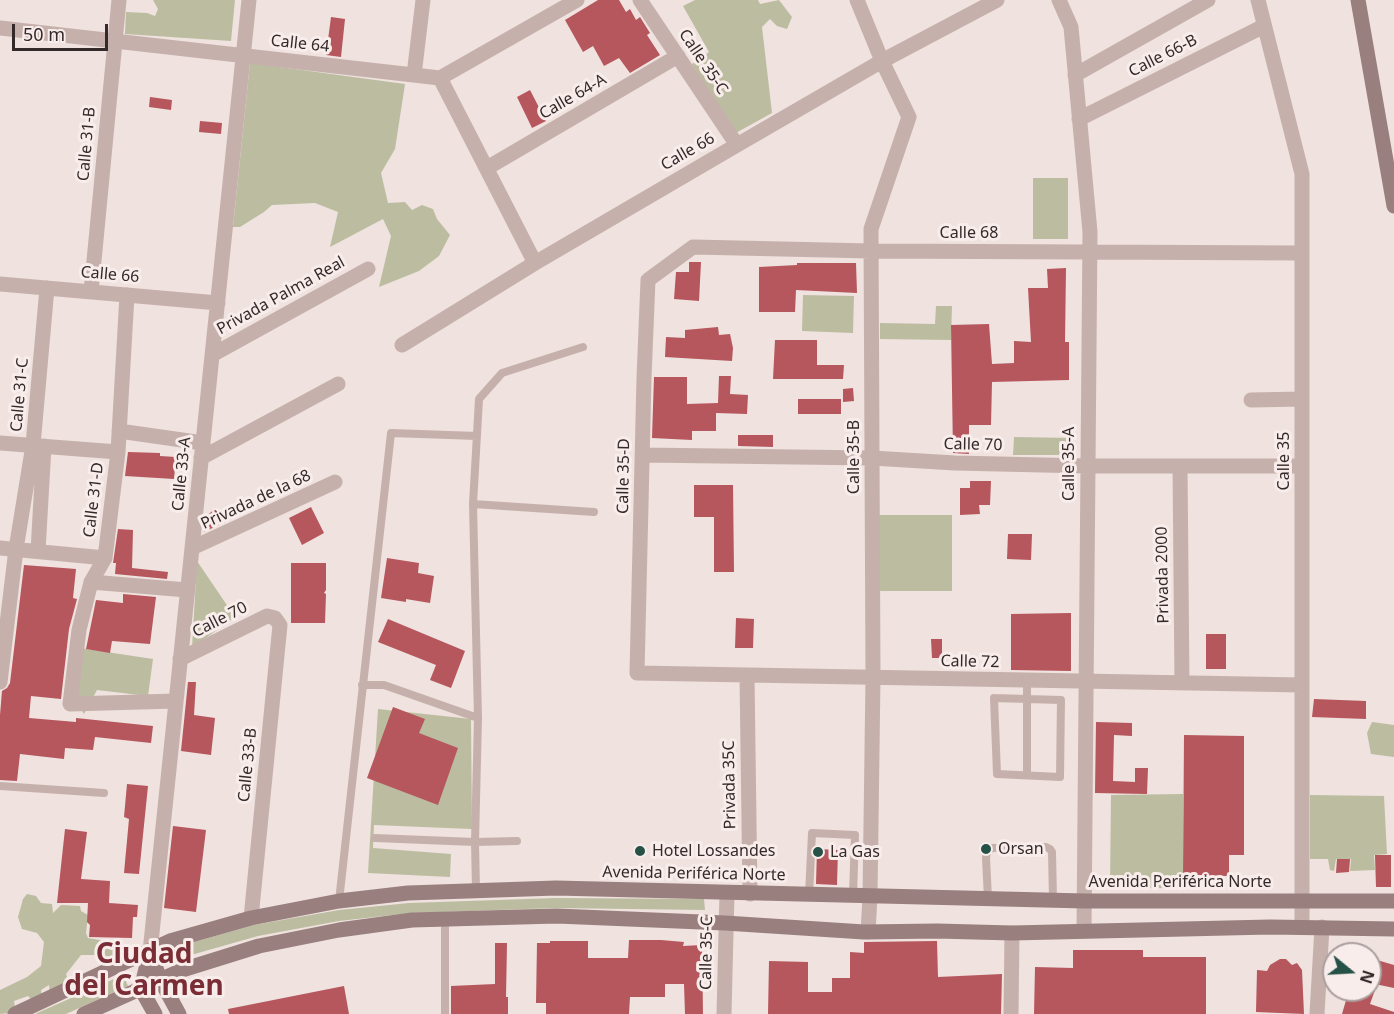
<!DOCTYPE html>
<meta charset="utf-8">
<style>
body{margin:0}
#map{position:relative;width:1394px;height:1014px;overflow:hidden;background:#efe2df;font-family:"Noto Sans",sans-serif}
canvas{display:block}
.north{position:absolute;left:1322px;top:942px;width:60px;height:60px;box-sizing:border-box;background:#f8edeb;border:2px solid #aa9f9e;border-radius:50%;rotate:108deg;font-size:16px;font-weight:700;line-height:24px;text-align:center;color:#352a2a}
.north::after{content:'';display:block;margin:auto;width:21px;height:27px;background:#255146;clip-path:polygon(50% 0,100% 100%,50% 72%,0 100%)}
.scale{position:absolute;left:12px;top:24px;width:96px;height:27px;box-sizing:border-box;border:3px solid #352a2a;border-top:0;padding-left:8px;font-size:18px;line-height:21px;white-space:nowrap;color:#352a2a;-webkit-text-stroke:4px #f8edeb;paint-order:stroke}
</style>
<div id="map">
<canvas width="1394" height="1014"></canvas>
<div class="north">N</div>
<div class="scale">50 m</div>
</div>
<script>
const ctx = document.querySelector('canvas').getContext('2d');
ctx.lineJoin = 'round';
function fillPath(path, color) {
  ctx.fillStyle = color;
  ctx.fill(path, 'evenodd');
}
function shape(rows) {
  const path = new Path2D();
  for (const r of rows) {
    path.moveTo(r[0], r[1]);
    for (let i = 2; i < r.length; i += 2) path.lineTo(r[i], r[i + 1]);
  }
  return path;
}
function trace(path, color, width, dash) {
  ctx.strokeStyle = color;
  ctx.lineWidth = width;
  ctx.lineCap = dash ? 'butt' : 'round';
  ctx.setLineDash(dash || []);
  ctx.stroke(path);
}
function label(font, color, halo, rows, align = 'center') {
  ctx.font = font + ' "Noto Sans",sans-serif';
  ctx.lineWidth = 6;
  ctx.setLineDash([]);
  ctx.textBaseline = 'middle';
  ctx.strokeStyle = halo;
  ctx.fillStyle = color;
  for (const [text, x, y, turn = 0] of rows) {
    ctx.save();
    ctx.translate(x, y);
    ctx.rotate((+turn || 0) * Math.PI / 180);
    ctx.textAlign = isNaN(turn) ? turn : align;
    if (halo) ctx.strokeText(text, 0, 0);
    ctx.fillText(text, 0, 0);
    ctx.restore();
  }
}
fillPath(shape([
 [153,0,235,0,231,41,125,34,126,12,147,13,155,16,158,9],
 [695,0,758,0,760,4,779,0,792,17,787,29,777,26,770,19,762,27,772,113,734,134,692,64,709,52,683,6],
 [250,63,405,84,395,149,381,173,388,203,405,202,412,210,422,205,433,209,437,219,450,235,439,256,419,271,379,287,391,236,383,219,330,247,338,212,315,203,272,205,264,212,240,227,233,227],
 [1033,178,1068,178,1068,239,1033,239],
 [803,295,854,296,853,333,802,331],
 [936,306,952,306,951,340,880,339,880,323,935,324],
 [1014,437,1072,438,1072,455,1013,455],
 [873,515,952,515,952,591,872,591],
 [197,561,235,617,192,648],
 [80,648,153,659,148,696,97,690,84,714,73,697],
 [378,709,471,719,472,829,374,825,373,848,451,854,450,877,368,873],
 [1372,722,1394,725,1394,757,1371,754,1367,733],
 [1183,794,1183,888,1110,888,1111,795],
 [1310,795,1384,796,1387,854,1374,855,1375,870,1350,871,1351,859,1336,859,1334,871,1330,870,1328,859,1310,859],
 [27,894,36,896,41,903,52,904,53,913,61,905,80,906,81,911,88,915,86,933,88,938,111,942,112,946,118,949,127,945,137,950,104,967,101,960,95,955,81,955,66,974,70,985,50,995,49,985,41,990,42,997,34,1002,28,996,14,1001,15,1007,10,1013,0,1014,0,990,27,977,41,966,44,942,37,933,22,929,18,917,23,899],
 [556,898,704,899,705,910,557,908,411,913,339,921,258,936,177,959,173,948,254,925,339,910,409,903],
 [123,975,128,986,66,1014,35,1014]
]), '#bcbda0');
fillPath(shape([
 [598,0,619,0,626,12,630,9,636,20,640,17,650,33,647,35,660,55,630,73,619,58,604,66,593,46,583,52,565,20],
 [331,17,345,19,341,57,326,55],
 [530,90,546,121,532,128,517,97],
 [150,97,172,100,171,110,149,107],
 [200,121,222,123,221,134,199,132],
 [689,262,701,262,699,301,674,299,676,272,689,272],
 [797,263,856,263,857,293,796,290,795,312,759,312,759,267,797,265],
 [1066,268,1065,342,1069,342,1069,380,992,382,991,425,969,425,969,454,953,453,951,325,989,324,992,364,1014,363,1014,341,1031,342,1028,288,1048,288,1047,269],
 [718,327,719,335,730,334,733,348,732,361,665,357,666,337,685,338,685,330],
 [775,340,817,340,817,365,844,365,843,379,773,379],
 [719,376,731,376,730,394,748,395,747,414,716,413,716,431,692,431,692,440,652,438,654,377,687,377,687,404,718,403],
 [853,388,854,401,843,402,843,389],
 [798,399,841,399,841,414,798,414],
 [738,435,773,435,773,447,738,446],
 [128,452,160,453,160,456,176,457,174,479,125,476],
 [970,481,991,481,990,505,979,505,980,514,960,515,960,488,970,488],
 [694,485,733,485,734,572,714,572,714,517,694,517],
 [311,507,324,533,302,545,289,518],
 [215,509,225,522,204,532,205,517],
 [118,529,133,530,132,568,168,572,167,579,115,574,116,563,113,563],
 [1008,534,1032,534,1031,560,1007,559],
 [387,558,419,563,418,573,434,576,430,603,406,599,406,602,381,598],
 [291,563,326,563,326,590,324,593,326,594,325,623,291,623],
 [24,565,76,569,73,598,77,599,69,629,61,699,31,696,29,718,76,722,76,718,153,726,151,743,95,737,93,750,65,748,64,759,20,754,17,781,0,780,0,715,2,691,7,688,10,683],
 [123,594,156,597,150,644,112,641,110,653,86,649,96,600,123,603],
 [1071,613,1071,671,1011,670,1011,614],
 [736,618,754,619,753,648,735,648],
 [388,619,465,651,451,688,430,680,436,665,378,642],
 [1206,634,1226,634,1226,669,1206,669],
 [931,639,942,639,942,658,932,658],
 [188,682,196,682,194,715,215,718,211,755,181,751],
 [1314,699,1366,701,1366,719,1312,717],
 [393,707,425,719,419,733,458,748,438,805,367,778],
 [1096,722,1132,723,1132,736,1114,735,1113,781,1135,782,1135,768,1148,768,1147,794,1095,793],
 [1184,735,1244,736,1244,855,1229,855,1229,876,1183,876],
 [127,784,148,786,139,874,124,873,129,819,124,817],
 [173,826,206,830,196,912,164,908],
 [65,829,87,832,81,879,110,881,109,903,138,905,137,917,133,917,132,938,89,937,90,925,87,922,88,903,57,903],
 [817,849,838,850,837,885,816,884],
 [1375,855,1391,855,1391,887,1376,887],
 [1337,859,1350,859,1349,872,1336,873],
 [629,940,661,940,684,942,683,946,702,945,703,1014,685,1014,684,984,665,984,665,997,630,997,629,1014,546,1014,546,1003,536,1003,537,943,550,943,550,941,588,941,588,958,628,958],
 [937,941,938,977,1002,974,1001,1014,768,1014,769,961,808,962,808,992,832,992,832,978,850,978,850,952,864,953,864,942],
 [495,943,507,943,506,997,508,997,508,1014,451,1014,451,986,495,984],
 [1073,950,1143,950,1143,957,1206,957,1206,1014,1034,1014,1035,967,1073,968],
 [1370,958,1394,965,1394,988,1370,983],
 [1280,959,1286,959,1292,965,1297,963,1302,970,1304,1014,1256,1012,1257,970,1267,971,1270,965],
 [344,986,349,1014,229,1014,228,1009],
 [1349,990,1375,990,1370,1004,1394,1012,1394,1014,1342,1014]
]), '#b6565d');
trace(shape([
 [473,504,594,512],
 [362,685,384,685,478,718],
 [994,698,1061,700,1060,777,997,774,994,698],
 [1027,775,1027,681],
 [0,786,104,793],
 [375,838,475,842,517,841],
 [476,890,475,842,478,718,473,504,479,399,502,373,583,347],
 [809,895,812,833,855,835,853,896],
 [988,899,986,858,987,851,992,848,1046,847,1050,849,1052,852,1053,900],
 [339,901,391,433,477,436],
 [445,919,445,1014]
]), '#c6b0ac', 8);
trace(shape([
 [640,0,737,145],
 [857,0,882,61,909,117,871,229,873,677,870,897,868,932],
 [1059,0,1071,27,1090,232,1084,931],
 [1258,0,1302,174,1302,927],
 [0,28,440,78,577,0],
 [414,75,423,0],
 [1075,75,1208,0],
 [440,78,535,263],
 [1079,119,1264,26],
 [487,168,678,56],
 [1301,253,871,251,693,247,648,280,644,378,637,673,1302,685],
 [0,284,218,303],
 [91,292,119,0],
 [127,295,118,452,105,558,91,582,79,630,70,704,176,701],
 [402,345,535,263,737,145,882,61,997,0],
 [212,355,368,269],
 [1251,400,1302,399],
 [119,431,203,443],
 [0,443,118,452],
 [643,455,872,458,955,463,1087,466,1302,466],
 [201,458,338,384],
 [1180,466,1182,683],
 [0,548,105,558],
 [192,548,335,482],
 [38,551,44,446],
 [91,582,187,590],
 [180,659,267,616,275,618,280,625,251,918],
 [747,676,750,894],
 [0,682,16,549,33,445,47,288],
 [150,952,249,0],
 [724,1014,727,893],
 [1011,1014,1012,933],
 [1317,1014,1322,927]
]), '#c6b0ac', 15);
trace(shape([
 [1358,0,1394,206],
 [150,952,160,979,179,1014],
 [150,952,141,989,155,1014],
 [15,1014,170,941,251,918,339,901,408,893,556,888,1085,901,1394,901],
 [84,1014,182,970,259,946,339,930,412,920,557,916,725,923,864,932,937,931,1012,933,1270,927,1394,929]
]), '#997f7e', 15);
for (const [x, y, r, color] of [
 [986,849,6,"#255146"],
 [640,851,6,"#255146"],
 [818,852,6,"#255146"]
]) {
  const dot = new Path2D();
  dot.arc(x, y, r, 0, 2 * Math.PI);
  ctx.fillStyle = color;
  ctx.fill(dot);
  trace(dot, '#f8edeb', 2);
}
label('16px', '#352a2a', '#f8edeb', [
 ["Calle 64",300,44,6],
 ["Calle 66-B",1163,56,-27],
 ["Calle 35-C",703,62,56],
 ["Calle 64-A",573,97,-30],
 ["Calle 31-B",87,144,-85],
 ["Calle 66",688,152,-30],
 ["Calle 68",969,233],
 ["Calle 66",110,275,5],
 ["Privada Palma Real",281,296,-29],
 ["Calle 31-C",20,395,-85],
 ["Calle 70",973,445,1],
 ["Calle 35-B",854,457,-90],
 ["Calle 35",1284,461,-90],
 ["Calle 35-A",1069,464,-90],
 ["Calle 33-A",182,474,-84],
 ["Calle 35-D",624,476,-89],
 ["Calle 31-D",94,500,-83],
 ["Privada de la 68",256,500,-25],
 ["Privada 2000",1163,575,-91],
 ["Calle 70",220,620,-27],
 ["Calle 72",970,662,1],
 ["Calle 33-B",248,765,-84],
 ["Privada 35C",730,785,-91],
 ["Avenida Periférica Norte",694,874,1],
 ["Avenida Periférica Norte",1180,882],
 ["Calle 35-C",707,953,-89]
]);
label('16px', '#352a2a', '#f8edeb', [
 ["Orsan",998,849],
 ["Hotel Lossandes",652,851],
 ["La Gas",830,852]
], 'left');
label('bold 28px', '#7a2d34', '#f8edeb', [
 ["Ciudad",144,955],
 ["del Carmen",144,987]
]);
</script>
